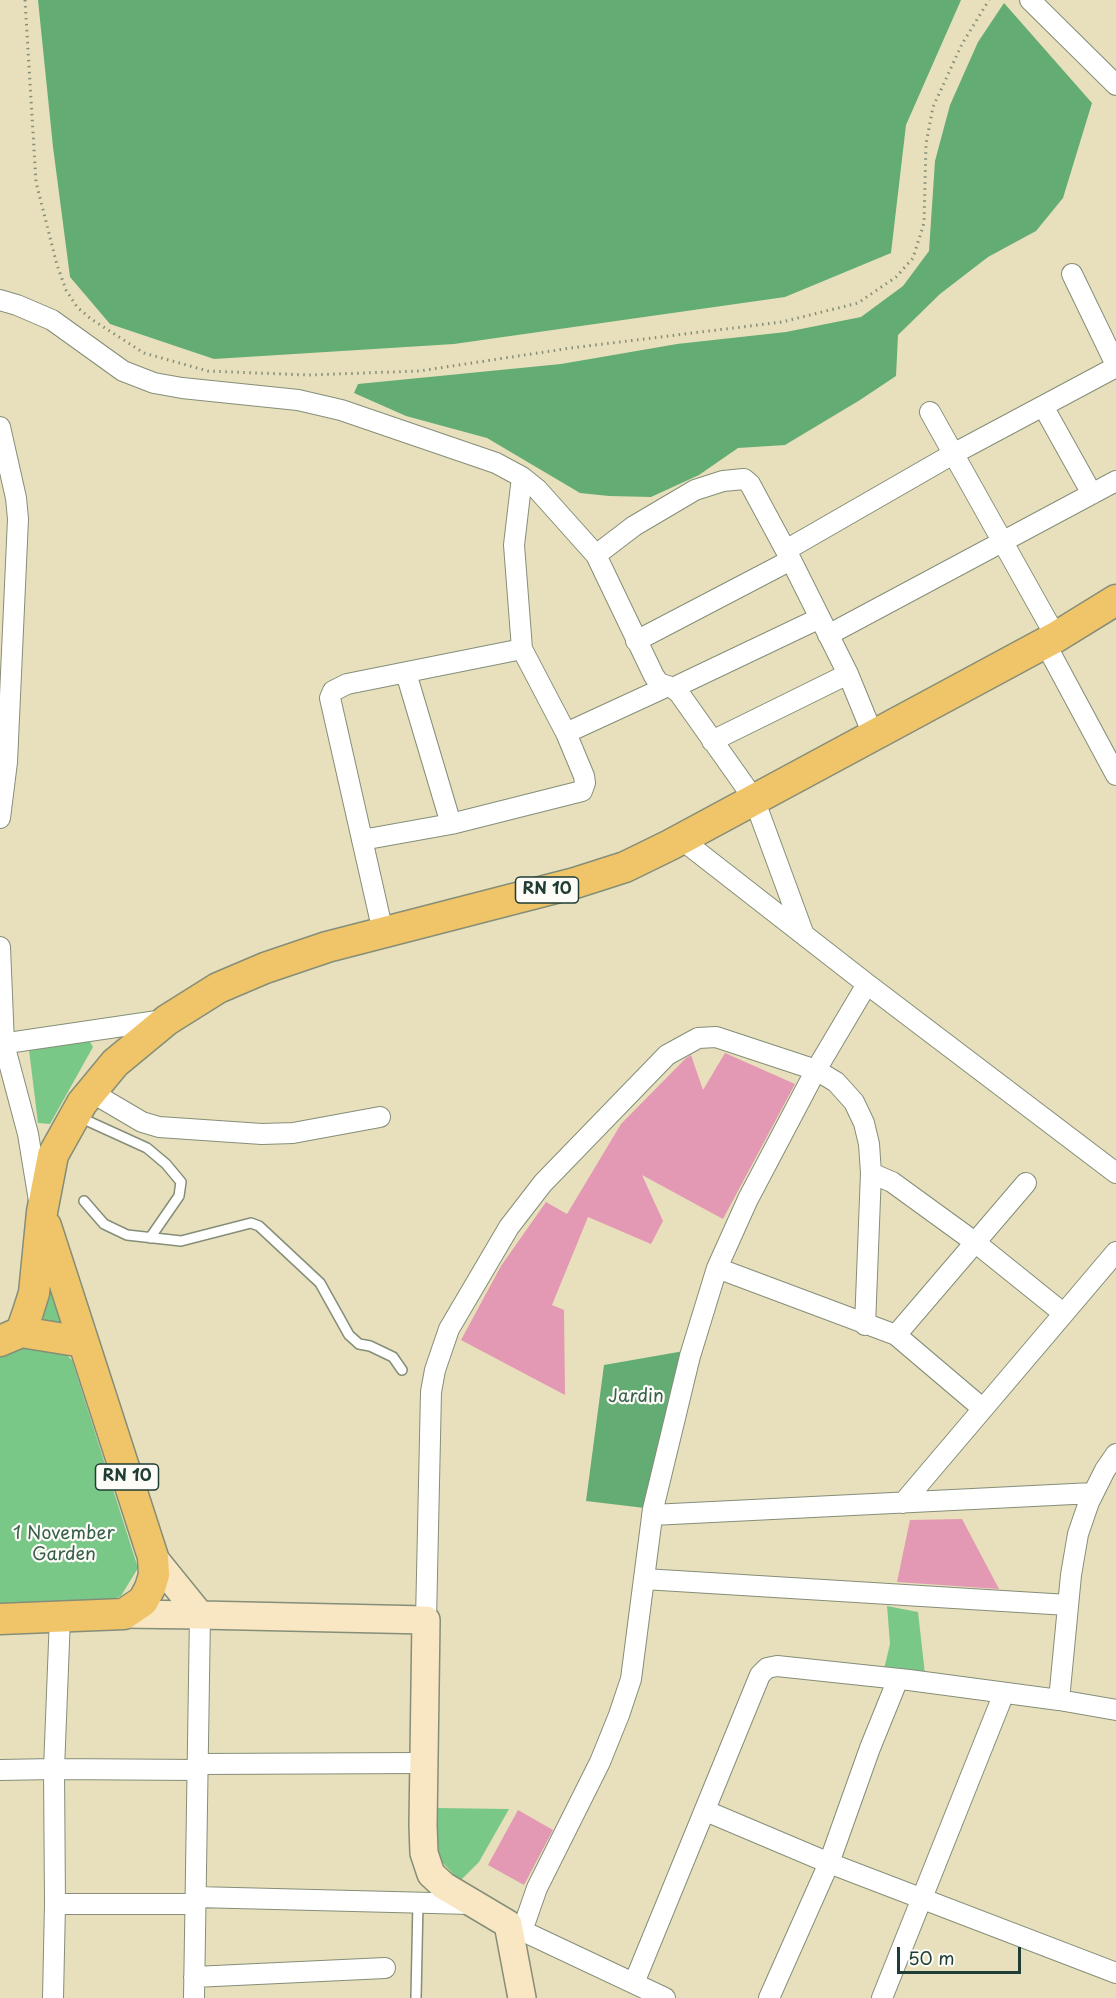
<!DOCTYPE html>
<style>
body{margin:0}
#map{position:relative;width:1116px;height:1998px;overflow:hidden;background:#e8e0bc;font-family:"Playpen Sans",sans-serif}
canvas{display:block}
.scale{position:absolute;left:897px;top:1947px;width:124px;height:27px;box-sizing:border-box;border:3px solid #1f3d34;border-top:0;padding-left:8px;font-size:18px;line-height:21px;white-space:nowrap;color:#1f3d34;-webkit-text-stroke:4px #fdfcf7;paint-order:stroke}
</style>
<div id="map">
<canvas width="1116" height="1998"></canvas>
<div class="scale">50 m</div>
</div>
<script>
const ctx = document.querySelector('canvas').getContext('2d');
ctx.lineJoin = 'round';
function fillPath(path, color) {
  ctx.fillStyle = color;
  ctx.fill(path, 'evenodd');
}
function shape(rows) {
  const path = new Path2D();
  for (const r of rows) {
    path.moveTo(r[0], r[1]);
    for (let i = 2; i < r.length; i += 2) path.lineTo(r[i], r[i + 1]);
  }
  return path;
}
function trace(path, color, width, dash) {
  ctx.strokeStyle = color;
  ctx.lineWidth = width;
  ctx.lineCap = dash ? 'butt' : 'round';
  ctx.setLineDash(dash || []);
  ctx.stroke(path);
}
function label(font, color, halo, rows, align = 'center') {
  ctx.font = font + ' "Playpen Sans",sans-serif';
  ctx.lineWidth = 4.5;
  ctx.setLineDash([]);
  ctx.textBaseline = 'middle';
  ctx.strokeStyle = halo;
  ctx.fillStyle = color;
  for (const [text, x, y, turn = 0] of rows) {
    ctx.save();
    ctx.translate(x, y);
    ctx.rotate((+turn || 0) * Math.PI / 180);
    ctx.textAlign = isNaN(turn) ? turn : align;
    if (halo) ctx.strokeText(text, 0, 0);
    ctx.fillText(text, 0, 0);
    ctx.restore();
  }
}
fillPath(shape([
 [89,1040,93,1047,50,1124,38,1123,29,1050],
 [49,1272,62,1324,40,1320],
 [17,1345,62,1351,72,1360,138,1568,121,1596,90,1609,0,1608,0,1352],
 [887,1606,918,1612,925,1674,884,1669,890,1644],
 [437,1808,509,1809,479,1862,460,1881,437,1857]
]), '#7ac888');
fillPath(shape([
 [38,0,961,0,906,125,891,253,785,297,454,344,214,359,110,324,70,277,53,147],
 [1004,3,1092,103,1063,198,1036,231,988,257,940,294,898,335,896,376,860,400,785,445,738,448,699,475,651,497,609,496,580,493,487,438,406,416,354,393,358,384,561,364,677,344,786,332,861,317,903,286,929,251,935,161,950,105,978,42],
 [684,1351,653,1509,586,1501,604,1365]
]), '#63ac74');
fillPath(shape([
 [725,1053,795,1084,723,1219,642,1175,663,1221,651,1244,588,1217,552,1305,564,1310,565,1395,461,1340,501,1266,546,1202,567,1214,621,1124,686,1058,691,1055,703,1090],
 [962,1519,999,1589,897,1582,910,1520],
 [518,1810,553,1830,524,1885,488,1865]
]), '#e398b3');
const lane = shape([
 [79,1117,147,1148,166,1164,181,1182,179,1196,150,1238],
 [84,1201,104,1224,127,1235,181,1241,251,1223,259,1226,320,1283,349,1335,359,1344,370,1346,393,1357,402,1370],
 [416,1998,418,1902]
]);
const street = shape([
 [1030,0,1116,85],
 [1072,274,1116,365],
 [0,300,17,305,52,320,123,371,154,383,182,388,298,400,341,410,496,463,522,477,537,489,596,555,654,676,659,683,673,688,679,693,754,799,804,935],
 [1043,406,1092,494],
 [930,412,1056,637],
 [0,427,16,498,18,519,7,762,0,818],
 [786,550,953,454,1116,367],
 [596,555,634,526,695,490,723,481,744,479,750,484,791,560,848,674,873,735],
 [828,635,1116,481],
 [636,641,791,560],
 [1045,643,1116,775],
 [522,649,566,733],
 [406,673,451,824],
 [673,688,820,618],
 [712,741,848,674],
 [681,839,867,984,1116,1173],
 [362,840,451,824,582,791,585,783,584,776,566,733,668,686],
 [383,932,330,698,333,691,347,684,522,649,514,545,522,477],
 [0,947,4,1044,28,1134,39,1201],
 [0,1044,164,1020],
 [91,1092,142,1122,159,1127,262,1134,293,1133,380,1117],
 [871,1173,892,1182,976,1243,1063,1313],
 [717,1268,896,1335,1026,1183],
 [896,1335,982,1408],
 [903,1503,1116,1252],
 [652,1515,1093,1493],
 [644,1579,1068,1605],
 [426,1620,431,1392,435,1370,449,1329,509,1227,543,1183,667,1055,698,1038,716,1037,816,1070,836,1082,854,1102,864,1123,869,1144,871,1173,865,1325],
 [1059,1700,1071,1575,1078,1534,1089,1502,1105,1470,1116,1454],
 [198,1764,423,1763],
 [0,1770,54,1769,198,1770],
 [706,1811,829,1863,1116,1973],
 [196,1897,471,1904],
 [55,1904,196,1904],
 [510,1925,665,1998],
 [522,1931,537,1888,600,1762,619,1715,631,1679,653,1509,690,1356,717,1268,748,1199,816,1070,867,984],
 [194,1977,385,1968],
 [634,1983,760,1675,767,1668,777,1666,909,1680,1059,1700,1116,1710],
 [53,1998,55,1904,54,1769,60,1617],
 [194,1998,200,1615],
 [769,1998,829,1863,870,1748,898,1679],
 [882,1998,1004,1693]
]);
const secondary = shape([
 [124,1614,200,1615,153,1557],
 [200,1615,426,1620,423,1825,424,1853,431,1874,444,1886,508,1924,522,1998]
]);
const primary = shape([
 [21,1332,83,1342],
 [0,1341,21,1332,28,1312,34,1293,42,1212,53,1155,82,1103,115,1063,167,1020,218,988,265,968,327,947,575,883,625,867,670,845,1056,637,1116,600],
 [0,1619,124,1614,143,1601,150,1588,154,1575,153,1557,46,1226]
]);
trace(lane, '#848e78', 12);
trace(street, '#848e78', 22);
trace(secondary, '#848e78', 30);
trace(primary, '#848e78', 33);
trace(shape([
 [25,0,36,182,57,265,66,290,77,307,91,319,144,353,208,371,308,375,419,371,571,348,782,322,858,303,896,277,913,258,924,223,926,144,933,107,962,44,989,0]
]), '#848e78', 3, [1.5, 4.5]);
trace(lane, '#fff', 9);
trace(street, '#fff', 20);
trace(secondary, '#f9e7c3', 27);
trace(primary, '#f0c469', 30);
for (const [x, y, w] of [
 [547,890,63],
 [127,1477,63]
]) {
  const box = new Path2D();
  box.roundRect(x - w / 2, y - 13, w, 26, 4.5);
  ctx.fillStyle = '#fdfcf7';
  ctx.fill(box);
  trace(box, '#1f3d34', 1.5);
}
label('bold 16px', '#1f3d34', null, [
 ["RN 10",547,890],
 ["RN 10",127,1477]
]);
label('18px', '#366049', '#fdfcf7', [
 ["Jardin",636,1397],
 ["1 November",64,1534],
 ["Garden",64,1555]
]);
</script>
